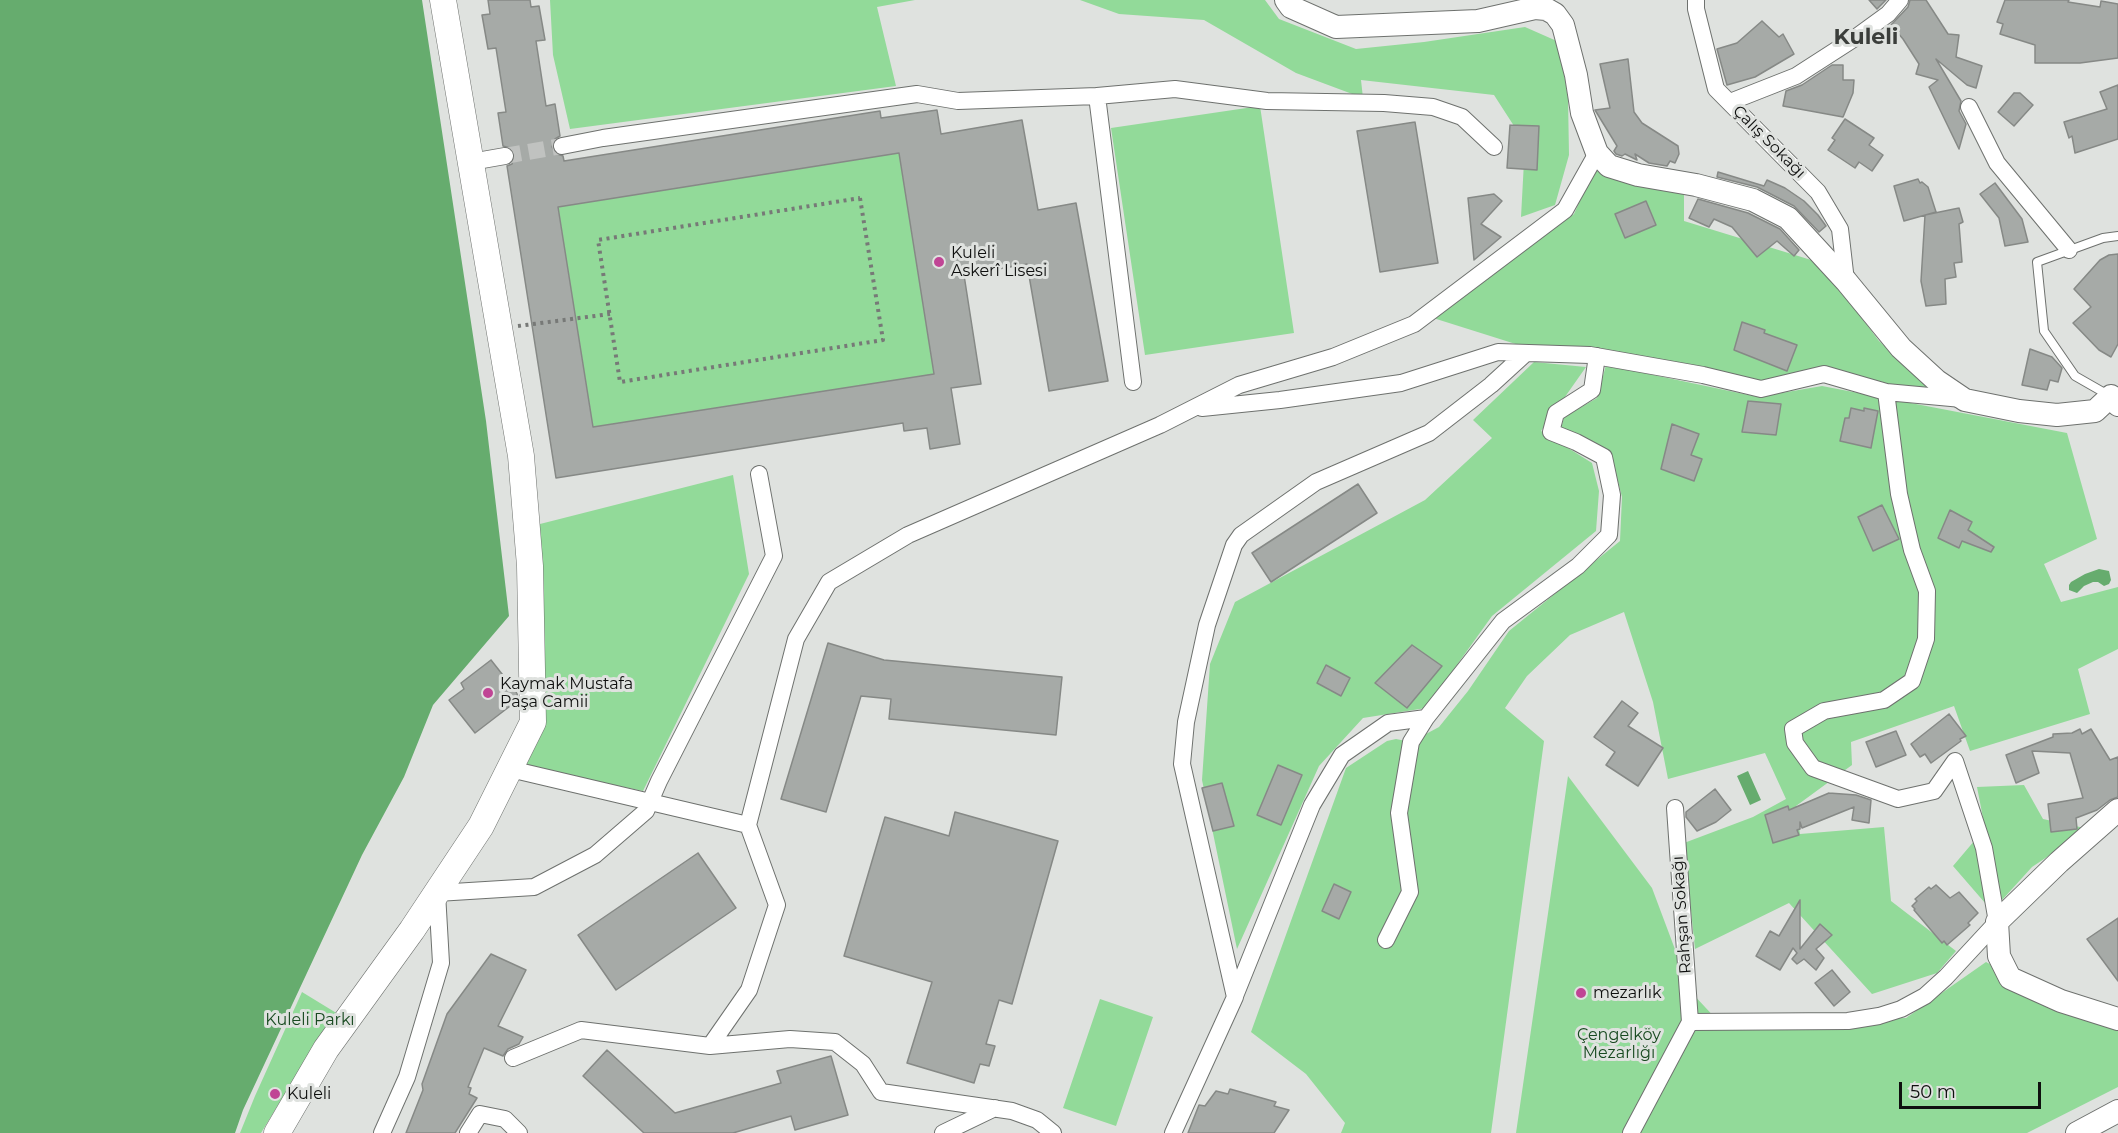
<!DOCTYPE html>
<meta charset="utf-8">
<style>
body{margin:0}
#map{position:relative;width:2118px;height:1133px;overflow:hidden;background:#dfe2df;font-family:Montserrat,sans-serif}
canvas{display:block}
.scale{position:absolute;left:1899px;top:1082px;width:142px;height:27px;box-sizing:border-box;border:3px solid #0f100f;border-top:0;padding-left:8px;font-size:18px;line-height:21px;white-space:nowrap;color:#0f100f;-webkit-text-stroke:4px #dfe2df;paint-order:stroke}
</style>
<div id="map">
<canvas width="2118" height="1133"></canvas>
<div class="scale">50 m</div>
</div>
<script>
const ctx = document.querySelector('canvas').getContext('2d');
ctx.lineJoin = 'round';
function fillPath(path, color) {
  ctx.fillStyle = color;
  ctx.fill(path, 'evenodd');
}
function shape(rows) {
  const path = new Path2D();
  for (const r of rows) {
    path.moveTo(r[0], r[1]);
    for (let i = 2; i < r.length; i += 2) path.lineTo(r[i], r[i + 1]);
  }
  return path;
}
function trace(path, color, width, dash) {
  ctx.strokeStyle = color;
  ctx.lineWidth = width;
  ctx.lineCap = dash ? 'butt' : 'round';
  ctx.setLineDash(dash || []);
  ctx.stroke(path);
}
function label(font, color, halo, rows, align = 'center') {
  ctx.font = font + ' Montserrat,sans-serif';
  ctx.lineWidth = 6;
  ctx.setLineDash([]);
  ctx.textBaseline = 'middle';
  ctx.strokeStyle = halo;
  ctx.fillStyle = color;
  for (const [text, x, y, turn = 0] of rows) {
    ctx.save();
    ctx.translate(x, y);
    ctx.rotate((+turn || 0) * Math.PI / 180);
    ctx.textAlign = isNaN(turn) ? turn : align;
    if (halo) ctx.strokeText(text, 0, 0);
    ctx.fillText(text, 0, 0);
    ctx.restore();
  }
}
fillPath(shape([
 [550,0,915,0,877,7,896,86,570,129,553,55],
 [1080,0,1265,0,1279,19,1356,49,1424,42,1525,27,1559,42,1568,98,1569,155,1555,205,1521,217,1525,143,1494,95,1361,80,1363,98,1296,73,1204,20,1119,14],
 [1260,106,1294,333,1145,355,1111,128],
 [899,153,934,374,593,427,558,207],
 [1597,162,1684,190,1684,221,1821,263,1879,341,1936,391,1887,387,1823,367,1758,382,1522,346,1430,317,1574,214],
 [1534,362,1586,367,1541,431,1592,463,1599,491,1596,531,1492,616,1426,708,1363,718,1319,766,1237,949,1202,780,1210,664,1235,602,1425,500,1492,438,1473,420],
 [1606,365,1758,397,1822,386,2067,433,2097,539,2044,564,2061,602,2118,587,2118,649,2078,669,2090,714,1970,751,1954,706,1851,742,1852,765,1796,806,1800,834,1884,827,1891,901,1956,951,1937,973,1872,994,1789,903,1695,949,1684,843,1753,817,1786,799,1765,753,1668,779,1653,702,1624,612,1570,635,1527,676,1505,708,1544,741,1491,1133,1341,1133,1345,1123,1306,1074,1251,1032,1346,768,1387,741,1396,739,1411,742,1439,727,1468,691,1509,631,1620,541,1622,497,1610,451,1561,429,1564,417,1597,398],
 [733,475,749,574,643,791,524,766,543,728,540,524],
 [1568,776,1652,888,1691,992,1719,1022,1906,1018,1986,962,2084,1014,2118,1018,2118,1087,2027,1133,1516,1133],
 [2024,785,2043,819,2089,829,2032,867,1992,911,1953,866,1975,840,1984,823,1977,787],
 [302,992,338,1014,317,1041,261,1133,240,1133,255,1096],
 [1100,999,1153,1017,1116,1126,1063,1108]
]), '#92da99');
fillPath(shape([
 [0,0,422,0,486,421,509,616,433,705,404,777,362,855,243,1110,235,1133,0,1133],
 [2099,569,2109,571,2111,580,2109,584,2104,586,2098,582,2093,582,2084,586,2077,593,2069,590,2069,585,2071,582,2085,574],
 [1748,771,1761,800,1750,805,1737,776]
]), '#66ac6e');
const building = shape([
 [488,0,530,0,531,7,539,6,545,40,536,41,546,106,555,104,560,136,555,139,552,147,555,153,563,156,564,161,880,111,881,118,937,110,941,134,1022,120,1038,210,1076,203,1108,381,1049,391,1027,264,964,275,981,384,951,388,960,444,930,449,927,428,904,431,903,423,556,478,507,166,512,164,515,155,513,149,503,146,498,113,506,112,496,48,488,49,482,15,490,14,488,0],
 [899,153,934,374,593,427,558,207,899,153],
 [1869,0,1886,0,1877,9,1869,0],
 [1910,0,1926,0,1948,34,1959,35,1956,57,1982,66,1976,88,1967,85,1936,59,1961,101,1959,111,1966,124,1959,149,1929,87,1938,80,1916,74,1919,64,1903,39,1891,25,1908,7,1910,0],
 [2005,0,2069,0,2068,2,2100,7,2101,1,2118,4,2118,58,2080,63,2035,63,2035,45,2000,34,2003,24,1997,22,2005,0],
 [1762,21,1779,37,1783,34,1794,54,1755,77,1727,85,1717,49,1737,43,1762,21],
 [1628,59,1634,112,1642,123,1678,146,1679,154,1675,163,1670,161,1667,166,1649,163,1635,154,1637,160,1625,154,1622,156,1616,154,1614,151,1617,146,1595,110,1610,108,1600,64,1628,59],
 [1832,65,1843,65,1843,80,1854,80,1853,93,1843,117,1783,106,1786,91,1802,85,1832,65],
 [2118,85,2118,139,2075,153,2072,136,2069,138,2064,122,2107,109,2100,92,2118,85],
 [2014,93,2020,93,2033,105,2014,126,1998,112,2014,93],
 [1845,119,1874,138,1869,145,1883,155,1872,171,1859,162,1855,168,1828,150,1835,140,1832,138,1845,119],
 [1415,122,1438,263,1380,272,1357,131,1415,122],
 [1510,125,1539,126,1537,170,1507,168,1510,125],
 [1718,172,1764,186,1767,180,1785,188,1804,201,1818,215,1826,226,1819,232,1794,206,1757,187,1717,177,1718,172],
 [1918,179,1920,183,1922,182,1928,187,1936,212,1904,221,1894,186,1918,179],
 [1995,183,2022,219,2028,242,2005,246,1999,218,1980,194,1995,183],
 [1494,194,1502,201,1481,224,1501,237,1474,260,1468,198,1494,194],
 [1698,199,1748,213,1780,229,1799,250,1794,256,1777,241,1757,257,1732,227,1714,219,1709,227,1689,218,1698,199],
 [1646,201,1656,225,1625,238,1615,214,1646,201],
 [1959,208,1963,222,1959,224,1962,262,1954,263,1956,277,1945,279,1946,304,1926,306,1921,281,1925,215,1959,208],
 [2118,254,2118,344,2111,357,2099,350,2073,323,2091,307,2074,289,2100,260,2109,255,2118,254],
 [1742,322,1765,330,1764,333,1797,345,1787,371,1734,350,1742,322],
 [2030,349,2052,357,2062,368,2058,382,2050,380,2047,390,2022,385,2030,349],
 [1748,401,1781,404,1776,435,1742,432,1748,401],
 [1851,408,1864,411,1864,408,1878,411,1871,448,1840,441,1845,418,1849,418,1851,408],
 [1672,424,1699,434,1691,455,1702,459,1694,481,1661,469,1672,424],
 [1358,484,1377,513,1271,582,1252,553,1358,484],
 [1882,505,1899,539,1873,551,1858,517,1882,505],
 [1950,510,1972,522,1968,530,1994,547,1991,552,1962,541,1959,548,1938,538,1950,510],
 [828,643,884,660,1062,677,1056,735,889,719,891,699,861,696,826,812,781,799,828,643],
 [1412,645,1442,666,1407,708,1375,683,1412,645],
 [491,660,517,693,518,700,475,733,449,700,464,689,461,683,491,660],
 [1326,665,1350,678,1341,696,1317,683,1326,665],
 [1622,701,1638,713,1628,726,1663,748,1638,786,1606,765,1615,752,1594,737,1622,701],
 [1949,714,1966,736,1960,739,1961,741,1931,763,1925,754,1920,757,1911,744,1949,714],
 [2080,729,2082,734,2091,729,2110,760,2118,757,2118,797,2110,800,2097,810,2076,818,2077,829,2051,832,2048,804,2083,798,2070,753,2032,751,2039,773,2016,783,2006,755,2053,737,2053,734,2072,733,2080,729],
 [1896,731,1906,755,1876,767,1866,742,1896,731],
 [1278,765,1302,775,1281,825,1257,815,1278,765],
 [1222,783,1234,826,1213,831,1202,788,1222,783],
 [1715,789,1731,810,1716,822,1697,831,1686,817,1686,812,1715,789],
 [1829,793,1856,795,1871,800,1869,823,1852,820,1854,807,1802,828,1800,822,1800,829,1797,830,1799,835,1773,843,1765,815,1788,806,1789,810,1829,793],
 [955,812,1058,841,1012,1004,999,1000,986,1044,995,1046,989,1066,980,1064,974,1083,907,1063,932,982,844,956,885,817,949,836,955,812],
 [698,853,736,908,616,990,578,935,698,853],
 [1334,884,1351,892,1339,919,1322,911,1334,884],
 [1936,885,1950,898,1959,892,1978,913,1968,923,1970,925,1947,945,1944,941,1942,943,1914,910,1915,909,1912,906,1917,901,1915,899,1929,887,1931,889,1936,885],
 [1800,900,1800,949,1820,924,1832,935,1816,949,1824,958,1816,970,1804,959,1797,964,1792,959,1797,953,1793,948,1780,970,1756,956,1770,931,1779,936,1800,900],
 [2118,918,2118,981,2087,939,2118,918],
 [491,954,526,970,498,1026,523,1037,519,1044,508,1049,503,1056,484,1048,468,1087,471,1088,469,1094,477,1098,455,1133,406,1133,423,1090,422,1084,447,1014,491,954],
 [1832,970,1850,992,1834,1006,1815,983,1832,970],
 [607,1050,675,1113,781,1083,777,1071,831,1056,848,1115,795,1130,791,1116,733,1133,644,1133,583,1076,607,1050],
 [1230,1089,1276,1102,1274,1106,1289,1110,1274,1133,1188,1133,1199,1105,1205,1106,1216,1091,1228,1094,1230,1089]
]);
fillPath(building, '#a6aaa7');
trace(building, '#868986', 1.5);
trace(shape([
 [505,156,562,146]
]), '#c0c2c0', 16, [16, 8]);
const lane = shape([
 [2110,396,2075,376,2044,331,2037,262,2103,238,2118,236]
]);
const street = shape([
 [1696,0,1696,9,1716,89,1818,192,1840,229,1846,281],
 [1730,102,1796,76,1855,38,1888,14,1900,0],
 [1969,107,1997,163,2069,250],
 [562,146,603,138,917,94,958,101,1097,96],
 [471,162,505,156],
 [1133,382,1097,96,1175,89,1267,101,1384,103,1433,107,1462,117,1494,147],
 [1202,408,1280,400,1401,383,1498,352,1590,355,1703,375,1761,389,1824,374,1886,392,1962,399],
 [510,769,748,825,777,905,749,990,710,1046,581,1030,513,1058],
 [1675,808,1690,1022],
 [748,825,796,639,829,582,908,535,1160,425,1239,385,1333,357,1414,324,1565,210,1597,153],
 [1386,940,1410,892,1399,813,1411,742,1426,718,1503,621,1578,566,1609,535,1612,495,1604,457,1576,442,1551,432,1556,413,1592,390,1597,356],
 [1235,996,1312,805,1342,755,1388,723,1426,718],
 [710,1046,790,1039,835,1042,863,1064,881,1092,1012,1111,1037,1120,1053,1133],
 [382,1133,407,1077,441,963,437,893,534,887,595,855,646,811,659,781,774,556,759,474],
 [468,1133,480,1114,505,1119,519,1133],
 [943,1133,995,1108],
 [1173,1133,1235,997,1182,764,1186,722,1207,625,1234,545,1241,535,1316,482,1429,433,1491,385,1526,353],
 [1631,1133,1690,1022,1848,1021,1879,1016,1901,1009,1925,996,1946,977,1997,922,1984,848,1955,761,1934,791,1898,799,1813,768,1795,743,1793,729,1824,711,1884,700,1912,681,1926,639,1927,591,1912,550,1899,494,1886,392]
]);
const secondary = shape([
 [1286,0,1291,7,1336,27,1478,21,1535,8,1546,9,1555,14,1563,25,1576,75,1582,113,1597,153,1609,166,1638,175,1696,185,1753,200,1788,218,1846,281,1901,348,1937,381,1965,400,2019,411,2057,415,2095,411,2111,396,2118,405],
 [2118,810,2059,862,1997,922,1999,956,2010,978,2061,1001,2118,1019],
 [2077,1133,2118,1111]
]);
const primary = shape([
 [277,1133,326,1049,412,930,481,826,533,722,530,566,521,456,443,0]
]);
trace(lane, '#6e716e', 10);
trace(street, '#6e716e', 18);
trace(secondary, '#6e716e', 24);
trace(primary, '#6e716e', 27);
trace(shape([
 [860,198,883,340,620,382,598,240,860,198],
 [518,326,610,314]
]), '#777977', 4, [3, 4.5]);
trace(lane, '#fff', 8);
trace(street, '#fff', 16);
trace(secondary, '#fff', 22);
trace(primary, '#fff', 26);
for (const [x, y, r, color] of [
 [939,262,6,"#c04595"],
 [488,693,6,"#c04595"],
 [1581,993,6,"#c04595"],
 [275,1094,6,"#c04595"]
]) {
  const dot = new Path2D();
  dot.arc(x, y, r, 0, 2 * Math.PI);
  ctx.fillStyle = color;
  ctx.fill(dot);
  trace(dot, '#dfe2df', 2);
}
label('16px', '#0f100f', '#dfe2df', [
 ["Çalış Sokağı",1769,142,45],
 ["Rahşan Sokağı",1682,915,-94]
]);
label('16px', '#0f100f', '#dfe2df', [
 ["Kuleli",951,253],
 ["Askerî Lisesi",951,271],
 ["Kaymak Mustafa",500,684],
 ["Paşa Camii",500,702],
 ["mezarlık",1593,993],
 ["Kuleli",287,1094]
], 'left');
label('16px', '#184a20', '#dfe2df', [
 ["Kuleli Parkı",310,1020],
 ["Çengelköy",1619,1035],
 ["Mezarlığı",1619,1053]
]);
label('bold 22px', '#3b3e3b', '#dfe2df', [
 ["Kuleli",1866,38]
]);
</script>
